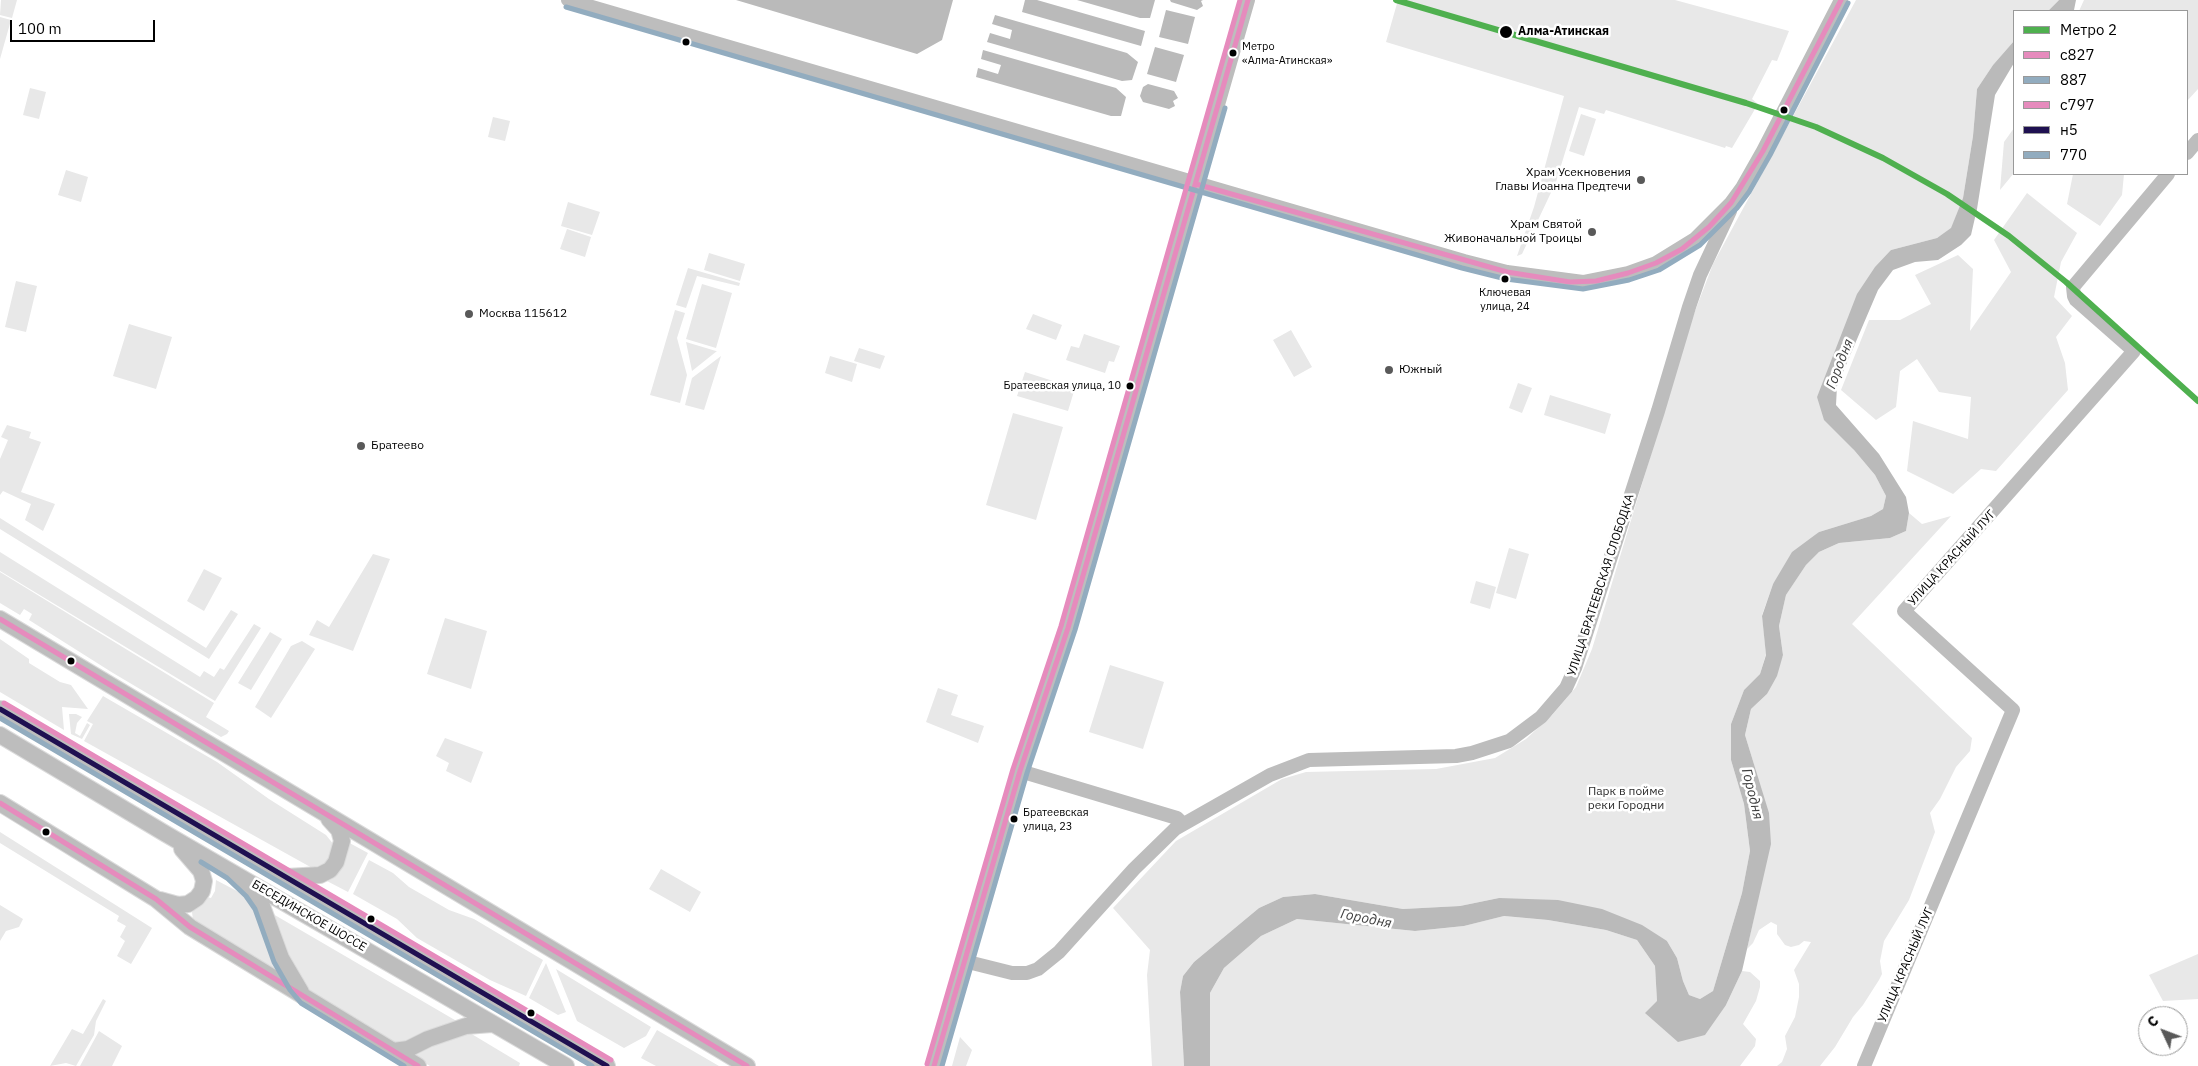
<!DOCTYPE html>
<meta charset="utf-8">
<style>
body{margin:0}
#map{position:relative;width:2198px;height:1066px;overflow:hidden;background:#fff;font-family:"IBM Plex Sans",sans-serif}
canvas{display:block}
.legend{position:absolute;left:2013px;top:10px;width:175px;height:165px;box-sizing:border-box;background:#fff;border:1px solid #999;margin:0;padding:6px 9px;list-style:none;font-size:15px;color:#000}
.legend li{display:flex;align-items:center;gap:10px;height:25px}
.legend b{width:25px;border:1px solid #999}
.north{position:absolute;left:2138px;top:1006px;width:50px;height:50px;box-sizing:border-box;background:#fff;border:1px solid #999;border-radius:50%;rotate:313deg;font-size:14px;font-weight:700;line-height:20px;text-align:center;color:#000}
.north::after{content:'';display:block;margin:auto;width:18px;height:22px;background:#595959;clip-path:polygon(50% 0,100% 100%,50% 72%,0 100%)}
.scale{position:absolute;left:10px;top:20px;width:145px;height:22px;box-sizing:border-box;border:2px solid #000;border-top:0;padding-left:6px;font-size:15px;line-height:18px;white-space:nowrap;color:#000;-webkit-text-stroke:4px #fff;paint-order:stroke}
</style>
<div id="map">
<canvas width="2198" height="1066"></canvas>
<ul class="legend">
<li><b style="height:6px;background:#4fb04f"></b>Метро 2</li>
<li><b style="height:6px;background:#e68bbd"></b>с827</li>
<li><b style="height:6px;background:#92acbf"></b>887</li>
<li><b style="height:6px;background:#e68bbd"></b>с797</li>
<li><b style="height:6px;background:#1f1051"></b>н5</li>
<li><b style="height:6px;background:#92acbf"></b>770</li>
</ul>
<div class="north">С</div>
<div class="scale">100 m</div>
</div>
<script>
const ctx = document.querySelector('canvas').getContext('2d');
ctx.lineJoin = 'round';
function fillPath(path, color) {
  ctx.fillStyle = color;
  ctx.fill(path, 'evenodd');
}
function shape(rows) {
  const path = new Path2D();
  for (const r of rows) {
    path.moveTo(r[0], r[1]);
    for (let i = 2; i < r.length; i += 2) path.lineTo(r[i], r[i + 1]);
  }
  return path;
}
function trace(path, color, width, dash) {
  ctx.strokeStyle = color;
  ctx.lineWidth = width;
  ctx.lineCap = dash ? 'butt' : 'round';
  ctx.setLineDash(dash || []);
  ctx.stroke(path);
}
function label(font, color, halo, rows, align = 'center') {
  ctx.font = font + ' "IBM Plex Sans",sans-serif';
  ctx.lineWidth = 5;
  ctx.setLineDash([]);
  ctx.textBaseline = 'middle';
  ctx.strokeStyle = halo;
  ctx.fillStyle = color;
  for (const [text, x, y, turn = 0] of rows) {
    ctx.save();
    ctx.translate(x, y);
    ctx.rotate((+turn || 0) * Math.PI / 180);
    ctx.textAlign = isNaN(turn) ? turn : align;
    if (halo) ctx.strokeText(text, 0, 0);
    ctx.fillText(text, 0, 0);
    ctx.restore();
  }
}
fillPath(shape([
 [1,0,17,0,12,18,0,15],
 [1398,0,1675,0,1789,31,1777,61,1772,60,1752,99,1758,104,1732,148,1726,146,1725,148,1606,110,1604,114,1579,107,1556,182,1522,254,1517,256,1534,207,1564,96,1386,42],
 [1856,0,2059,0,2048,11,2014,11,2014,41,1993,65,1977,89,1973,136,1963,198,1951,229,1937,238,1891,250,1817,397,1854,450,1875,475,1886,496,1883,509,1871,516,1819,532,1773,584,1762,615,1766,654,1760,674,1744,690,1731,724,1731,760,1744,804,1750,851,1742,893,1713,991,1700,999,1689,995,1683,981,1677,958,1667,941,1499,898,1460,906,1403,909,1315,894,1283,897,1259,908,1194,962,1183,976,1180,992,1184,1066,1152,1066,1147,975,1150,950,1113,908,1176,841,1282,779,1306,772,1436,769,1495,758,1526,739,1552,715,1576,687,1592,649,1692,319,1713,264],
 [2084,0,2198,0,2198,89,2187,101,2187,11,2079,11],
 [0,17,11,20,0,59],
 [30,88,46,92,39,119,23,115],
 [1581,114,1596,119,1584,156,1569,151],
 [493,117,510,121,505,141,488,137],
 [2014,128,2014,173,2000,190,2004,142],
 [66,170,88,177,81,202,58,195],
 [2073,174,2124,174,2122,195,2100,226,2067,204],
 [2027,193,2077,233,2061,262,2054,297,2072,316,2056,337,2065,363,2068,390,1996,471,1981,469,1953,494,1907,471,1913,421,1968,439,1971,397,1939,392,1917,359,1900,371,1896,407,1876,420,1841,390,1869,320,1900,320,1931,304,1915,275,1958,255,1973,269,1970,331,2011,272,1994,240],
 [568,202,600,212,592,235,561,226],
 [567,229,591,237,585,257,560,249],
 [709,253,745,264,740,281,704,270],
 [688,268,740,283,739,286,697,276,686,308,676,305],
 [16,281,37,286,26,332,5,327],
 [702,284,732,293,716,348,686,339],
 [675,310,685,313,677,338,687,375,680,403,650,395],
 [1033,314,1062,325,1056,340,1026,329],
 [129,324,172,337,156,389,113,376],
 [1291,330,1312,367,1294,377,1273,340],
 [1084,334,1120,346,1114,362,1109,361,1105,373,1066,360,1071,346,1079,348],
 [686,342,716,351,717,351,692,371],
 [859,348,885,356,880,369,854,361],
 [721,356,704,410,685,405,692,378],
 [830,356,857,364,852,382,825,373],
 [1025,372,1075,388,1068,411,1017,396],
 [1518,383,1532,388,1522,413,1509,408],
 [1550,395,1611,414,1605,434,1544,415],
 [1013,413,1063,427,1036,520,986,505],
 [7,425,31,432,29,438,41,442,21,492,55,504,43,531,25,520,31,504,3,491,0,495,0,459,8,440,1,437],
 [1909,513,1922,524,1951,516,1852,624,1972,738,1970,751,1956,767,1940,799,1930,813,1935,832,1909,900,1884,941,1880,961,1882,974,1879,980,1863,1005,1853,1017,1835,1047,1820,1066,1777,1066,1782,1062,1787,1049,1785,1036,1795,1017,1799,997,1799,984,1794,970,1811,942,1804,941,1799,945,1791,947,1785,945,1777,934,1777,925,1771,922,1759,930,1753,943,1747,949,1758,899,1756,771,1745,735,1751,709,1767,694,1783,655,1779,626,1786,595,1806,565,1819,552,1839,543,1890,538,1906,531],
 [0,518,206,648,231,610,238,614,209,659,0,529],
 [1509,548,1529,554,1516,599,1496,593],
 [0,552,200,677,204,671,214,677,220,668,224,670,254,624,261,628,215,701,0,571],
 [373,554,390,559,353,651,309,635,317,620,329,627],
 [204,569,222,578,204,611,187,601],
 [0,572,214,703,206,717,229,731,227,734,221,737,113,673,29,620,32,614,24,609,20,615,0,603],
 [1476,581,1496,587,1490,609,1470,603],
 [445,618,487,631,471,689,427,674],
 [270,632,282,639,251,690,238,683],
 [0,639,29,659,29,663,60,682,71,685,88,709,62,707,64,730,0,692],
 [302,641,315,649,271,718,255,707,291,646],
 [1110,665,1164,682,1143,749,1089,732],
 [938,688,958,695,951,715,984,726,978,743,926,722],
 [103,696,217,762,269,799,326,835,334,845,330,863,314,869,84,741,93,724,87,721],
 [69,714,76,714,82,717,77,723,75,733,80,736,87,723,90,725,82,739,71,734],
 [445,738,483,752,471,783,446,771,449,763,436,756],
 [0,832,152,928,131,964,117,956,125,941,120,937,126,926,117,921,119,916,0,843],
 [344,840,368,853,348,892,325,880,332,878,338,872],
 [369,860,393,873,409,887,449,910,474,919,543,960,526,996,490,980,417,938,397,919,353,894],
 [661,869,701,892,690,912,649,889],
 [216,880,252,899,276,970,274,972,193,920,192,912,207,897,211,898,215,891],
 [0,905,23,919,19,927,6,931,0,941],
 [273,914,460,1023,397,1045,392,1043,297,983],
 [1504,916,1548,920,1606,930,1637,940,1655,966,1657,1001,1726,1005,1742,971,1750,972,1760,981,1760,987,1756,1001,1743,1024,1756,1039,1755,1046,1740,1066,1210,1066,1210,993,1224,968,1261,936,1297,919,1415,931,1464,926],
 [2198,954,2198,999,2163,1001,2149,975],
 [546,963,566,1012,558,1015,529,998],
 [556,969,651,1027,646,1036,624,1048,577,1021],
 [103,999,106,1001,96,1021,94,1035,76,1066,66,1063,50,1066,72,1029,83,1034],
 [465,1030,520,1063,519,1066,430,1066,411,1055],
 [657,1030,719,1066,656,1066,641,1058],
 [99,1031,122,1046,112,1066,80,1066],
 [960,1037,972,1050,966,1066,952,1066]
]), '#e8e8e8');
fillPath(shape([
 [736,0,953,0,942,40,917,54],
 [1025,0,1037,0,1145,31,1141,46,1022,12],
 [1077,0,1155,0,1150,18,1140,18],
 [1170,0,1203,0,1201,1,1203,6,1197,10,1171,2],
 [2059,0,2076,0,2074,10,2048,11],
 [1166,10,1195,17,1188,44,1159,37],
 [995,15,1127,53,1138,62,1132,80,1122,81,987,42,990,33,1010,39,1012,30,992,24],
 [2014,41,2014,63,1995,95,1977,209,1971,235,1961,245,1938,260,1915,262,1893,270,1878,290,1837,386,1836,405,1879,454,1906,497,1909,513,1906,531,1890,538,1839,543,1819,552,1806,565,1786,595,1779,626,1783,655,1777,676,1767,694,1751,709,1745,735,1769,813,1771,844,1742,971,1726,1005,1705,1035,1678,1042,1645,1013,1657,1001,1655,966,1637,940,1606,930,1548,920,1504,916,1464,926,1415,931,1297,919,1261,936,1224,968,1210,993,1210,1066,1184,1066,1180,992,1183,976,1194,962,1259,908,1283,897,1315,894,1403,909,1460,906,1499,898,1558,900,1602,909,1642,925,1667,941,1677,958,1683,981,1689,995,1700,999,1713,991,1742,893,1750,851,1744,804,1731,760,1731,724,1744,690,1760,674,1766,655,1762,616,1773,584,1792,552,1819,532,1871,516,1883,509,1886,496,1875,475,1854,450,1824,420,1817,397,1857,294,1875,267,1891,250,1937,238,1951,228,1963,198,1973,136,1977,89,1993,65],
 [1155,47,1184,55,1176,82,1147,74],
 [983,50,1116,88,1126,97,1121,116,1111,116,976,77,978,68,998,74,1001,65,981,59],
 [1148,84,1174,91,1178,98,1173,101,1175,106,1169,109,1143,102,1140,96,1143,87]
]), '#bababa');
const major = shape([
 [0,619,747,1066],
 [0,709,607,1066],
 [0,735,166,834,566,1066],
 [0,803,156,899,190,927,418,1066],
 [287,877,320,875,330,870,336,862,342,841,339,830,329,819],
 [245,884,262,906,281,958,301,992],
 [160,900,178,905,188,904,197,898,202,891,204,881,201,871,182,849],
 [393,1051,408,1049,428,1039,466,1026,492,1024]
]);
trace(major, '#dbdbdb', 18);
trace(shape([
 [568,0,1464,261,1507,272,1583,282,1628,273,1656,263,1695,239,1731,203,1742,188,1763,151,1841,0],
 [2187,153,2198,140],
 [1020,771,1177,818,1183,824],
 [964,961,1012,973,1027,973,1038,969,1059,952,1134,869,1175,829,1270,775,1309,760,1456,756,1472,753,1509,741,1541,717,1566,688,1575,668,1658,411,1689,307,1700,275,1730,211],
 [934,1066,1020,771,1068,628,1248,0],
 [1864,1066,2013,710,1904,611,2134,351,2076,300,2074,296,2073,287,2168,174]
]), '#bdbdbd', 14);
trace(major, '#bdbdbd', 16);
trace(shape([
 [1196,184,1507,272,1570,282,1596,281,1628,273,1656,263,1682,249,1709,227,1731,203,1763,151,1841,0],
 [0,619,747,1066],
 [0,803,156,899,190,927,418,1066],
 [934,1066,1020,771,1068,628,1248,0]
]), '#e68bbd', 5);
trace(shape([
 [566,7,1462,268,1506,279,1583,289,1629,280,1659,270,1700,245,1737,208,1749,192,1770,155,1848,3],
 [942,1066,1027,773,1075,630,1225,108]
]), '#92acbf', 5);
trace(shape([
 [4,703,611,1060],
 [927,1064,1013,769,1061,626,1240,0]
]), '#e68bbd', 5);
trace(shape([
 [0,709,607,1066]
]), '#1f1051', 5);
trace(shape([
 [0,718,592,1066],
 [201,862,227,878,246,896,255,909,274,962,290,990,301,1003,404,1066]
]), '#92acbf', 5);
trace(shape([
 [1396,0,1746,103,1816,127,1883,158,1947,194,2009,236,2066,282,2198,401]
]), '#4fb04f', 6);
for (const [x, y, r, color] of [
 [1506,32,7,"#000"],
 [686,42,4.5,"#000"],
 [1233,53,4.5,"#000"],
 [1784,110,4.5,"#000"],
 [1641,180,5,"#595959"],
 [1592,232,5,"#595959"],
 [1505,279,4.5,"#000"],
 [469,314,5,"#595959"],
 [1389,370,5,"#595959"],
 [1130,386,4.5,"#000"],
 [361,446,5,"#595959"],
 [71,661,4.5,"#000"],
 [1014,819,4.5,"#000"],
 [46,832,4.5,"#000"],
 [371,919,4.5,"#000"],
 [531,1013,4.5,"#000"]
]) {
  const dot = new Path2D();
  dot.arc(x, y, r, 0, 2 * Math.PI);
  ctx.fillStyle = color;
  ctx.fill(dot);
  trace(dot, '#fff', 2);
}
label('11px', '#000', '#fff', [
 ["Метро",1242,47],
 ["«Алма-Атинская»",1242,61],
 ["Ключевая",1505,293,"center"],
 ["улица, 24",1505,307,"center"],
 ["Братеевская улица, 10",1121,386,"right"],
 ["Братеевская",1023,813],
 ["улица, 23",1023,827]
], 'left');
label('bold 12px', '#000', '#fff', [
 ["Алма-Атинская",1518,32]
], 'left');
label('12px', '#000', '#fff', [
 ["Храм Усекновения",1631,173,"right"],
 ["Главы Иоанна Предтечи",1631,187,"right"],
 ["Храм Святой",1582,225,"right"],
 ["Живоначальной Троицы",1582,239,"right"],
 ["Москва 115612",479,314],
 ["Южный",1399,370],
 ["Братеево",371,446]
], 'left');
label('12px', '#000', '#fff', [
 ["УЛИЦА КРАСНЫЙ ЛУГ",1952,558,-48],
 ["УЛИЦА БРАТЕЕВСКАЯ СЛОБОДКА",1601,585,-72],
 ["БЕСЕДИНСКОЕ ШОССЕ",309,916,30],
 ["УЛИЦА КРАСНЫЙ ЛУГ",1906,965,-67]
]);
label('12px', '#2d2d2d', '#fff', [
 ["Парк в пойме",1626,792],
 ["реки Городни",1626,806]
]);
label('italic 14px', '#3e3e3e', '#fff', [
 ["Городня",1840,364,-69],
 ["Городня",1752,794,76],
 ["Городня",1366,919,11]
]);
</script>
